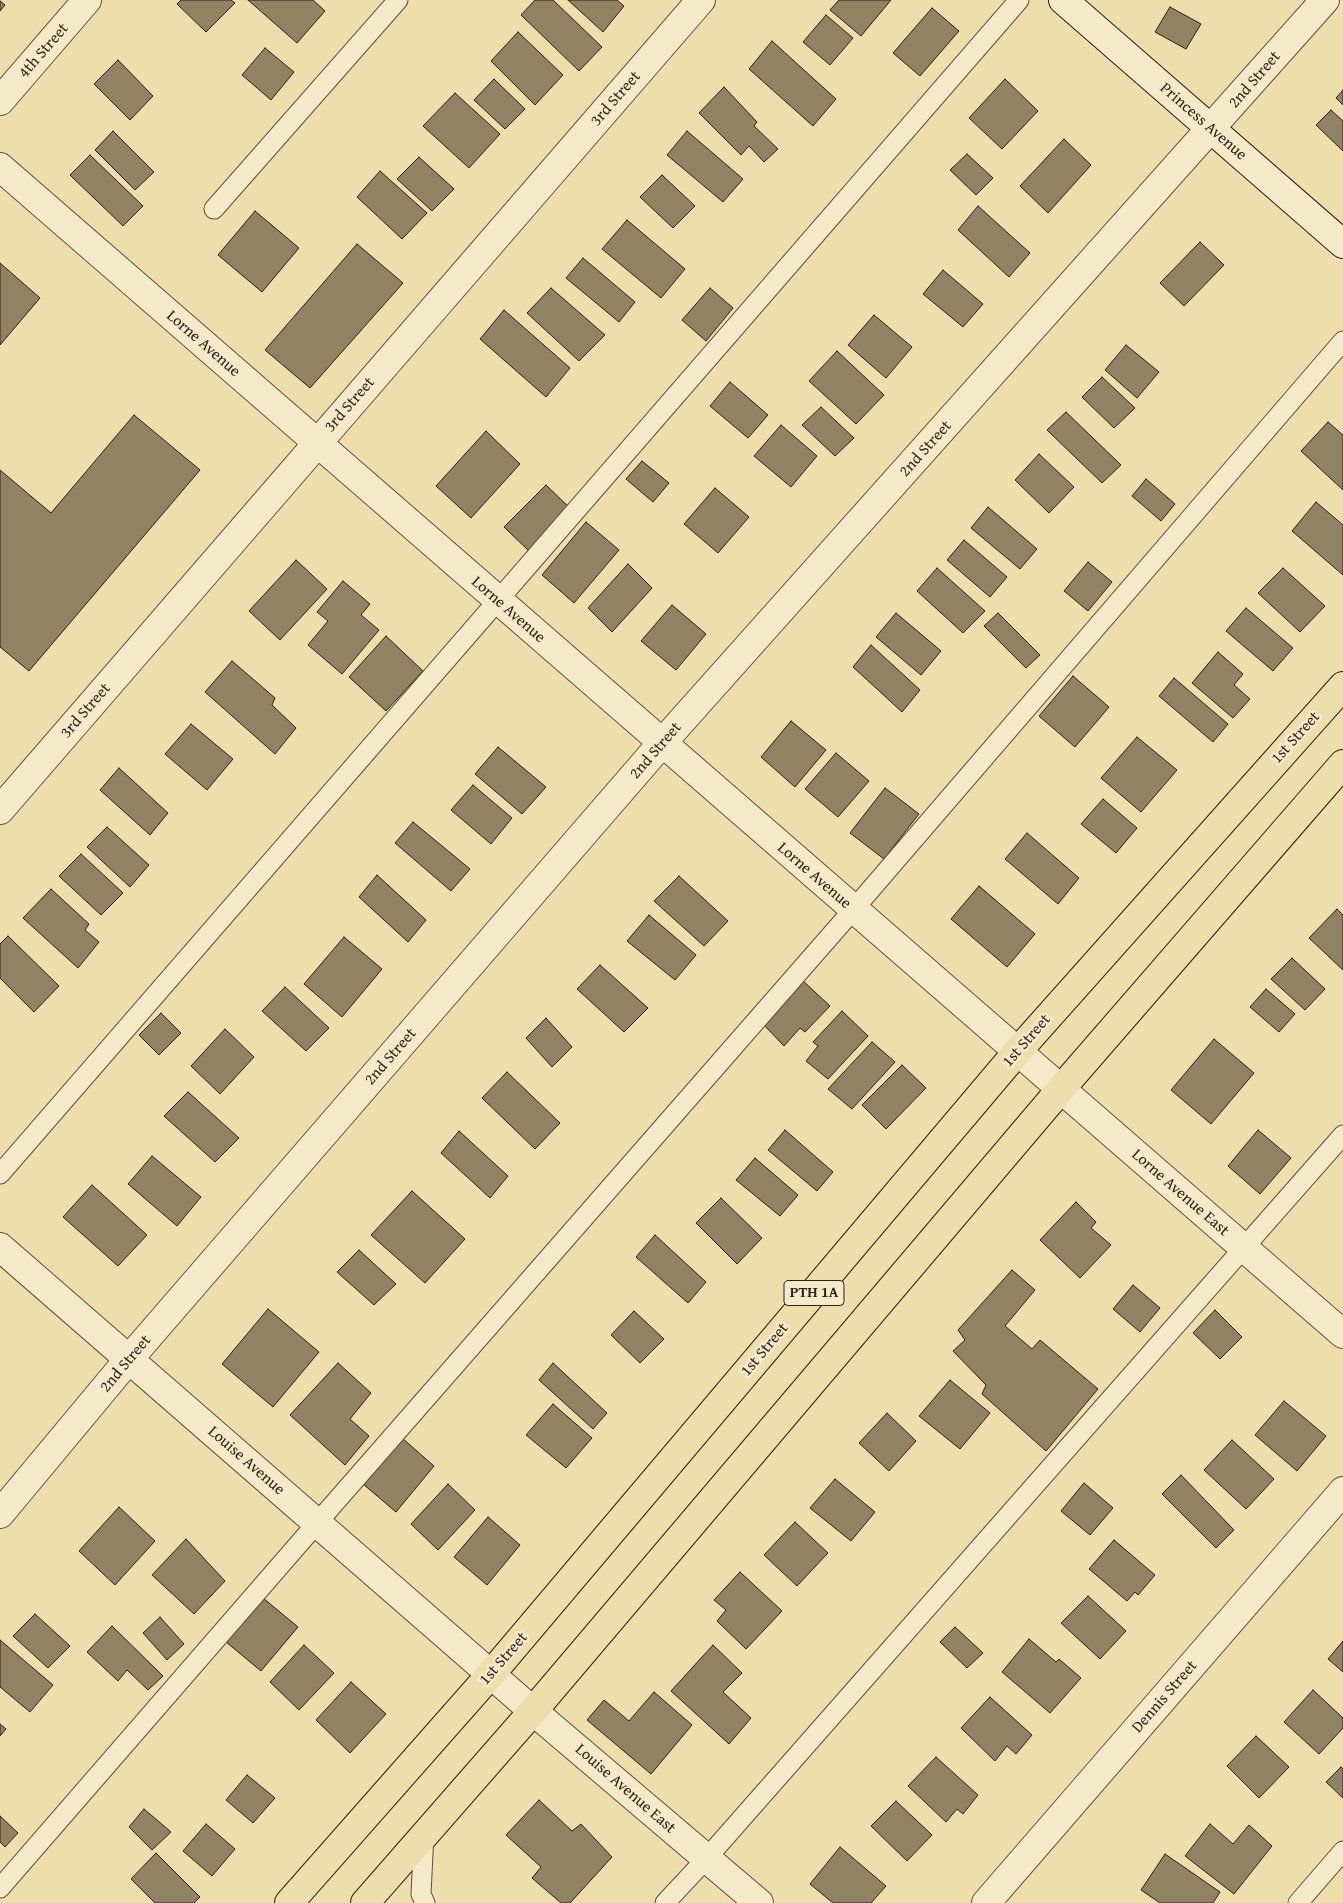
<!DOCTYPE html>
<style>
body{margin:0}
canvas{display:block;background:#eedeac}
</style>
<canvas width="1343" height="1903"></canvas>
<script>
const ctx = document.querySelector('canvas').getContext('2d');
ctx.lineJoin = 'round';
function fillPath(path, color) {
  ctx.fillStyle = color;
  ctx.fill(path, 'evenodd');
}
function shape(rows) {
  const path = new Path2D();
  for (const r of rows) {
    path.moveTo(r[0], r[1]);
    for (let i = 2; i < r.length; i += 2) path.lineTo(r[i], r[i + 1]);
  }
  return path;
}
function trace(path, color, width, dash) {
  ctx.strokeStyle = color;
  ctx.lineWidth = width;
  ctx.lineCap = dash ? 'butt' : 'round';
  ctx.setLineDash(dash || []);
  ctx.stroke(path);
}
function label(font, color, halo, rows, align = 'center') {
  ctx.font = font + ' "Gentium Book Plus",serif';
  ctx.lineWidth = 5;
  ctx.setLineDash([]);
  ctx.textBaseline = 'middle';
  ctx.strokeStyle = halo;
  ctx.fillStyle = color;
  for (const [text, x, y, turn = 0] of rows) {
    ctx.save();
    ctx.translate(x, y);
    ctx.rotate((+turn || 0) * Math.PI / 180);
    ctx.textAlign = isNaN(turn) ? turn : align;
    if (halo) ctx.strokeText(text, 0, 0);
    ctx.fillText(text, 0, 0);
    ctx.restore();
  }
}
const building = shape([
 [181,0,231,0,235,3,206,32,177,4,181,0],
 [248,0,313,0,325,11,297,43,248,0],
 [535,0,553,0,602,47,579,71,521,15,535,0],
 [568,0,617,0,624,6,603,32,568,0],
 [839,0,891,0,861,36,830,10,839,0],
 [0,1,5,5,0,11,0,1],
 [1170,7,1201,24,1186,49,1155,32,1170,7],
 [932,8,959,31,920,76,893,53,932,8],
 [826,15,853,38,830,65,803,42,826,15],
 [518,32,563,75,535,105,491,61,518,32],
 [772,41,836,99,813,126,749,69,772,41],
 [265,48,294,72,271,100,242,75,265,48],
 [118,60,153,96,130,120,94,84,118,60],
 [494,79,525,109,505,129,474,100,494,79],
 [1005,79,1038,111,1002,149,969,118,1005,79],
 [724,87,757,122,754,126,778,149,764,162,749,146,741,155,699,113,724,87],
 [1343,90,1343,105,1336,98,1343,90],
 [455,93,500,134,469,168,423,126,455,93],
 [1331,110,1343,121,1343,151,1316,125,1331,110],
 [113,131,154,172,135,190,95,150,113,131],
 [687,131,743,179,723,202,667,155,687,131],
 [1064,139,1091,165,1048,213,1020,186,1064,139],
 [967,154,993,178,976,195,950,170,967,154],
 [90,155,143,206,123,226,70,175,90,155],
 [419,157,454,189,432,211,397,179,419,157],
 [380,171,427,213,402,239,357,197,380,171],
 [662,175,695,206,673,228,640,197,662,175],
 [978,206,1030,253,1009,277,958,230,978,206],
 [255,211,299,248,262,292,218,255,255,211],
 [627,220,685,269,661,298,602,249,627,220],
 [1200,242,1224,265,1184,306,1160,283,1200,242],
 [357,244,403,283,310,388,265,350,357,244],
 [583,258,635,302,619,322,566,278,583,258],
 [0,263,40,298,0,345,0,263],
 [943,270,983,304,963,327,923,294,943,270],
 [551,288,605,335,579,361,527,313,551,288],
 [710,288,733,308,706,341,682,320,710,288],
 [504,310,570,368,546,397,480,339,504,310],
 [874,315,912,347,886,378,848,345,874,315],
 [1126,345,1159,372,1137,398,1105,370,1126,345],
 [837,351,884,395,856,424,809,381,837,351],
 [1102,377,1135,408,1114,428,1082,397,1102,377],
 [730,382,768,415,748,438,710,406,730,382],
 [821,407,854,438,835,456,802,425,821,407],
 [1066,412,1121,465,1102,483,1047,430,1066,412],
 [134,415,200,470,29,671,0,647,0,470,51,513,134,415],
 [1328,422,1343,435,1343,490,1301,451,1328,422],
 [781,425,817,456,791,487,754,456,781,425],
 [486,431,520,464,471,518,436,486,486,431],
 [1039,454,1074,487,1049,513,1015,480,1039,454],
 [642,461,669,483,653,502,626,479,642,461],
 [1146,479,1175,504,1161,521,1132,496,1146,479],
 [546,485,572,510,530,552,504,527,546,485],
 [715,488,749,517,718,553,684,524,715,488],
 [1316,502,1343,525,1343,575,1292,531,1316,502],
 [988,507,1037,549,1020,569,971,528,988,507],
 [586,522,619,550,574,603,542,575,586,522],
 [964,540,1007,577,990,597,947,560,964,540],
 [296,560,327,589,280,640,249,611,296,560],
 [1088,562,1112,582,1088,611,1064,591,1088,562],
 [628,564,652,588,612,632,588,608,628,564],
 [937,568,985,611,963,633,917,591,937,568],
 [1283,568,1325,606,1300,632,1258,593,1283,568],
 [343,581,370,604,361,615,379,630,342,674,308,645,328,621,317,612,343,581],
 [672,605,706,634,676,670,641,641,672,605],
 [1246,608,1293,648,1273,671,1226,631,1246,608],
 [896,613,941,651,921,675,876,637,896,613],
 [998,613,1040,655,1026,668,984,626,998,613],
 [386,636,423,671,386,711,349,677,386,636],
 [871,645,920,690,902,712,853,667,871,645],
 [1218,652,1243,674,1234,685,1250,699,1233,718,1192,683,1218,652],
 [232,661,275,698,272,705,296,728,275,754,205,692,232,661],
 [1073,676,1109,707,1075,747,1039,716,1073,676],
 [1174,678,1228,724,1213,742,1159,696,1174,678],
 [791,721,826,750,795,787,761,757,791,721],
 [191,724,233,759,207,790,165,754,191,724],
 [1137,737,1177,770,1141,812,1101,778,1137,737],
 [498,747,546,787,522,814,475,774,498,747],
 [836,753,869,781,838,817,805,789,836,753],
 [119,768,168,813,150,835,100,790,119,768],
 [473,785,512,818,491,844,451,810,473,785],
 [885,788,919,814,884,859,850,833,885,788],
 [1103,799,1137,828,1116,853,1081,824,1103,799],
 [413,822,470,869,451,891,395,843,413,822],
 [107,827,149,865,130,887,87,847,107,827],
 [1027,833,1079,878,1058,904,1005,859,1027,833],
 [81,854,123,893,101,915,59,876,81,854],
 [377,875,426,920,408,942,359,897,377,875],
 [679,876,728,921,704,946,654,901,679,876],
 [979,886,1035,934,1007,967,951,919,979,886],
 [51,889,89,924,85,930,99,942,78,968,23,918,51,889],
 [1337,909,1343,915,1343,970,1309,938,1337,909],
 [649,915,696,955,675,980,627,941,649,915],
 [8,936,59,986,34,1012,0,978,0,944,8,936],
 [344,937,382,969,342,1017,304,984,344,937],
 [1292,958,1325,989,1305,1010,1271,979,1292,958],
 [600,965,648,1008,624,1032,577,989,600,965],
 [801,979,830,1006,805,1032,800,1028,784,1046,761,1022,801,979],
 [285,987,329,1028,306,1051,262,1011,285,987],
 [1266,989,1295,1014,1279,1032,1250,1007,1266,989],
 [842,1011,868,1036,828,1079,806,1061,818,1046,813,1042,842,1011],
 [161,1013,181,1033,159,1055,139,1035,161,1013],
 [546,1018,572,1047,552,1067,526,1038,546,1018],
 [225,1029,254,1057,220,1094,191,1066,225,1029],
 [1214,1039,1254,1073,1211,1124,1171,1090,1214,1039],
 [872,1042,895,1062,852,1109,828,1089,872,1042],
 [902,1065,926,1088,886,1129,862,1105,902,1065],
 [507,1072,560,1123,535,1149,482,1098,507,1072],
 [188,1092,239,1138,215,1162,164,1116,188,1092],
 [785,1130,833,1172,817,1191,768,1150,785,1130],
 [1258,1130,1291,1158,1260,1194,1228,1166,1258,1130],
 [459,1131,508,1176,490,1198,441,1153,459,1131],
 [152,1156,201,1197,177,1226,128,1184,152,1156],
 [755,1158,798,1195,780,1216,736,1180,755,1158],
 [92,1185,147,1235,118,1266,63,1217,92,1185],
 [412,1191,465,1239,425,1283,371,1235,412,1191],
 [721,1198,762,1238,737,1264,696,1223,721,1198],
 [1076,1202,1096,1222,1091,1228,1111,1245,1080,1278,1040,1240,1076,1202],
 [655,1235,706,1282,688,1303,636,1257,655,1235],
 [359,1250,396,1284,374,1305,337,1272,359,1250],
 [1012,1270,1035,1290,1005,1326,1032,1349,1040,1340,1098,1389,1046,1451,982,1394,986,1385,953,1351,965,1340,958,1330,1012,1270],
 [1133,1285,1160,1308,1140,1332,1113,1309,1133,1285],
 [268,1309,319,1352,273,1407,222,1364,268,1309],
 [1215,1310,1242,1337,1220,1359,1193,1333,1215,1310],
 [634,1311,664,1339,640,1363,611,1335,634,1311],
 [338,1363,371,1393,350,1419,369,1436,345,1465,290,1415,338,1363],
 [553,1363,607,1413,593,1429,539,1380,553,1363],
 [950,1380,990,1413,960,1449,919,1416,950,1380],
 [1284,1401,1326,1436,1297,1471,1255,1435,1284,1401],
 [553,1404,592,1438,566,1468,526,1435,553,1404],
 [887,1413,916,1441,889,1471,859,1443,887,1413],
 [402,1438,434,1466,396,1512,363,1484,402,1438],
 [1232,1440,1274,1479,1246,1509,1204,1470,1232,1440],
 [1181,1475,1234,1530,1216,1548,1162,1494,1181,1475],
 [835,1479,875,1512,851,1541,810,1508,835,1479],
 [1084,1483,1113,1508,1090,1535,1061,1511,1084,1483],
 [448,1484,475,1510,438,1550,411,1524,448,1484],
 [119,1507,155,1541,115,1585,79,1551,119,1507],
 [488,1517,520,1545,487,1585,454,1557,488,1517],
 [795,1522,828,1553,797,1586,764,1555,795,1522],
 [186,1539,225,1581,194,1614,152,1575,186,1539],
 [1114,1540,1155,1575,1138,1595,1135,1592,1127,1601,1089,1569,1114,1540],
 [740,1572,782,1611,746,1649,717,1621,726,1610,714,1600,740,1572],
 [1088,1596,1126,1631,1100,1659,1061,1623,1088,1596],
 [263,1598,298,1627,261,1671,226,1642,263,1598],
 [35,1614,70,1646,48,1668,13,1636,35,1614],
 [160,1617,184,1644,167,1660,143,1633,160,1617],
 [112,1626,163,1676,148,1690,127,1670,118,1681,87,1652,112,1626],
 [955,1627,983,1653,967,1668,940,1642,955,1627],
 [1029,1639,1056,1662,1059,1659,1081,1678,1050,1713,1002,1672,1029,1639],
 [0,1640,53,1685,30,1712,0,1687,0,1640],
 [1343,1641,1343,1672,1328,1659,1343,1641],
 [304,1645,334,1673,299,1710,270,1682,304,1645],
 [713,1645,742,1673,723,1692,751,1718,729,1744,671,1691,713,1645],
 [351,1682,386,1714,350,1753,316,1720,351,1682],
 [1313,1690,1343,1718,1343,1728,1319,1754,1284,1722,1313,1690],
 [654,1692,692,1725,651,1774,587,1720,604,1700,629,1721,654,1692],
 [990,1697,1032,1735,1016,1754,1007,1746,995,1761,961,1728,990,1697],
 [0,1724,6,1729,0,1736,0,1724],
 [1256,1736,1289,1767,1259,1798,1227,1766,1256,1736],
 [936,1757,978,1795,963,1814,957,1809,946,1822,908,1786,936,1757],
 [1341,1767,1343,1769,1343,1798,1326,1782,1341,1767],
 [247,1775,275,1798,253,1823,226,1800,247,1775],
 [539,1800,572,1831,581,1824,612,1857,570,1903,561,1903,532,1878,541,1867,506,1835,539,1800],
 [896,1801,932,1835,907,1861,871,1826,896,1801],
 [144,1809,171,1832,152,1850,129,1827,144,1809],
 [0,1816,18,1833,5,1847,0,1842,0,1816],
 [206,1824,235,1849,212,1876,183,1851,206,1824],
 [1210,1824,1233,1844,1249,1825,1272,1846,1234,1894,1185,1856,1210,1824],
 [840,1847,886,1886,871,1903,833,1903,810,1884,840,1847],
 [156,1853,200,1897,194,1903,155,1903,131,1879,156,1853],
 [1165,1854,1220,1892,1213,1903,1160,1903,1141,1890,1165,1854]
]);
fillPath(building, '#928264');
trace(building, '#2e1f17', 1);
const lane = shape([
 [214,209,398,0],
 [0,1174,1019,0],
 [424,1833,421,1894,425,1903],
 [0,1888,317,1523,853,910,1343,341],
 [665,1903,706,1859,1343,1135],
 [1298,1903,1343,1851]
]);
const street = shape([
 [0,101,87,0],
 [0,167,1343,1334],
 [0,810,701,0],
 [0,1247,533,1711,759,1903],
 [0,1514,129,1359,662,743,1325,0],
 [986,1903,1343,1491]
]);
const secondary = shape([
 [1063,0,1343,244]
]);
const primary = shape([
 [289,1903,491,1674,1017,1052,1343,686],
 [365,1903,533,1711,1060,1090,1343,764]
]);
trace(lane, '#5e4f3c', 21);
trace(street, '#5e4f3c', 30);
trace(secondary, '#2e1f17', 30);
trace(primary, '#2e1f17', 30);
trace(lane, '#f4eac9', 19);
trace(street, '#f4eac9', 28);
trace(secondary, '#f4eac9', 28);
trace(primary, '#eedeac', 28);
for (const [x, y, w] of [
 [814,1293,60]
]) {
  const box = new Path2D();
  box.roundRect(x - w / 2, y - 12.5, w, 25, 4);
  ctx.fillStyle = '#f4eac9';
  ctx.fill(box);
  trace(box, '#2e1f17', 1);
}
label('bold 15px', '#2e1f17', null, [
 ["PTH 1A",814,1293]
]);
label('16px', '#2e1f17', '#f4eac9', [
 ["4th Street",44,51,-49],
 ["2nd Street",1255,80,-49],
 ["3rd Street",616,99,-49],
 ["Princess Avenue",1203,122,41],
 ["Lorne Avenue",203,344,41],
 ["3rd Street",350,405,-49],
 ["2nd Street",926,449,-48],
 ["Lorne Avenue",508,610,41],
 ["3rd Street",86,711,-49],
 ["1st Street",1296,738,-48],
 ["2nd Street",656,751,-49],
 ["Lorne Avenue",814,876,41],
 ["1st Street",1027,1041,-49],
 ["2nd Street",391,1057,-49],
 ["Lorne Avenue East",1180,1193,41],
 ["1st Street",765,1350,-50],
 ["2nd Street",126,1364,-50],
 ["Louise Avenue",246,1461,41],
 ["1st Street",504,1659,-49],
 ["Dennis Street",1165,1697,-49],
 ["Louise Avenue East",625,1789,41]
]);
</script>
